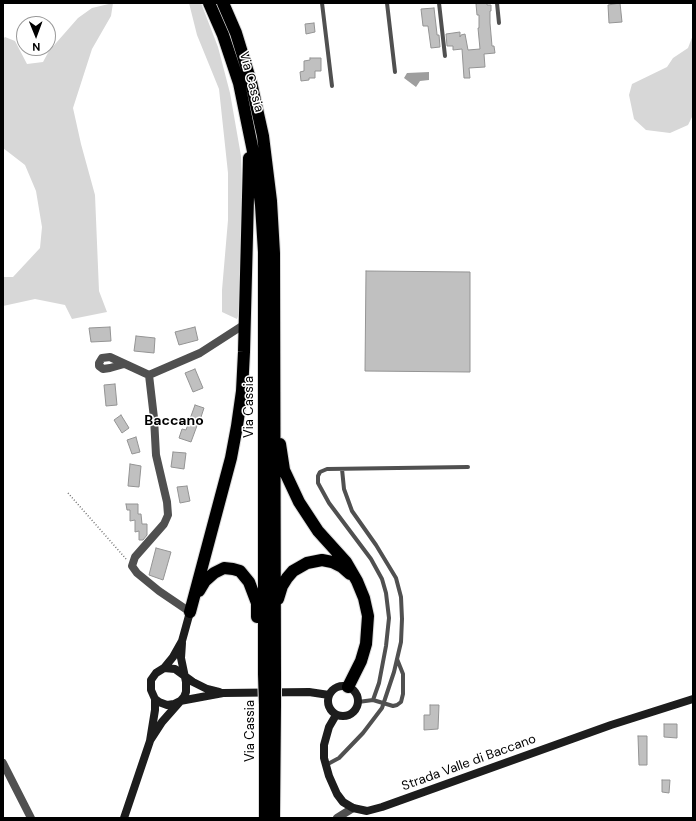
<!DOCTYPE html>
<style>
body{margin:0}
#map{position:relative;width:696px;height:821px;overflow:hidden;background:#fff;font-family:"DM Sans",sans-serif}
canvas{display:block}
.frame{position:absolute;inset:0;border:4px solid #000;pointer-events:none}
.north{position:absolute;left:16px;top:16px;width:40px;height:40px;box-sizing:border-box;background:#fff;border:1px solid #999;border-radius:50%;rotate:179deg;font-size:11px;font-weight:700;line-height:16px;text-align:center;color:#000}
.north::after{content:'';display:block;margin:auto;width:14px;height:18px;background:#000;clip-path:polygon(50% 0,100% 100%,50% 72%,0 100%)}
</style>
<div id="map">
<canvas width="696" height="821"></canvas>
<div class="frame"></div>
<div class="north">N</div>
</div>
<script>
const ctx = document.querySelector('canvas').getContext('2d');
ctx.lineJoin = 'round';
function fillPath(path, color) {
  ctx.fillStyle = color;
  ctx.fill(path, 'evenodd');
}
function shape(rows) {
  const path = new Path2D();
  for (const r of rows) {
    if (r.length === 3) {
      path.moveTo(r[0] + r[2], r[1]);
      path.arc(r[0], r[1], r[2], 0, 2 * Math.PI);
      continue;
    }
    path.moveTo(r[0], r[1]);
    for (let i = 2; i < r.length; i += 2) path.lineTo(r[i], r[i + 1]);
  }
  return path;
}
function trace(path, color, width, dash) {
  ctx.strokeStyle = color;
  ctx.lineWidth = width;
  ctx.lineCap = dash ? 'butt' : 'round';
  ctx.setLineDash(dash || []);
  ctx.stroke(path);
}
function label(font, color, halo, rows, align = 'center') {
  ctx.font = font + ' "DM Sans",sans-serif';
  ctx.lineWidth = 3;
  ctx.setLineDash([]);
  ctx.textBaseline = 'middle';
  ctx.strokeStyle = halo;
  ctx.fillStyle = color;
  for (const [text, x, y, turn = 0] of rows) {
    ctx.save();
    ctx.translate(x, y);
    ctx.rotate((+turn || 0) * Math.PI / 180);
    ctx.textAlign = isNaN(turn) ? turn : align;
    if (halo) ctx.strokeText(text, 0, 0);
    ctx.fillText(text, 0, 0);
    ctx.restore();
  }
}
fillPath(shape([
 [113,3,111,16,92,49,73,108,81,144,95,195,99,291,107,312,72,319,65,305,35,299,3,306,3,277,13,277,40,248,42,227,36,191,25,165,3,148,3,39,5,37,15,41,27,64,43,62,49,51,78,18,92,8],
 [189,3,201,3,218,47,230,93,241,156,242,198,240,311,237,319,222,312,222,290,228,220,228,173,219,89,197,35],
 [693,35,693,115,688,125,670,133,646,130,634,119,629,95,632,84,667,67,673,58,688,48]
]), '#d7d7d7');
fillPath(shape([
 [429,72,429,80,420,81,416,87,404,78,407,73]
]), '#9e9e9e');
const building = shape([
 [478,3,487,3,487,5,491,5,491,11,490,11,490,23,492,46,494,46,495,53,484,54,485,67,469,68,470,78,464,78,462,49,453,50,453,46,447,46,446,34,460,32,460,37,461,35,465,34,468,50,480,49,478,28,479,28,479,15,477,15,476,4,478,3],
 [620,3,622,22,609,23,608,5,620,3],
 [434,8,437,34,437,35,439,35,440,47,431,48,428,26,423,26,421,9,434,8],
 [314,23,315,32,306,34,305,24,314,23],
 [310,58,321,58,321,71,315,71,315,78,309,78,309,80,301,81,300,72,304,71,304,61,310,60,310,58],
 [366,271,470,272,470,372,365,371,366,271],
 [110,327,111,341,91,342,89,328,110,327],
 [195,327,198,340,179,345,175,332,195,327],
 [136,336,155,338,154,353,134,351,136,336],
 [195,369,203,388,193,392,185,373,195,369],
 [115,384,117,405,106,406,104,385,115,384],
 [195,405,204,408,199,423,198,423,191,442,179,438,182,429,186,430,195,405],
 [121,415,129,428,122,433,114,420,121,415],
 [136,437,140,452,132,454,127,440,136,437],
 [173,452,186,453,184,469,171,467,173,452],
 [130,464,141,466,139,487,128,486,130,464],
 [187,486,190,501,180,503,177,487,187,486],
 [126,504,138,504,138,514,141,514,142,524,147,524,147,535,143,540,139,540,139,531,135,532,135,520,130,521,130,510,127,510,126,504],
 [156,548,171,552,163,580,149,575,156,548],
 [430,705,439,705,438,729,424,730,424,715,430,715,430,705],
 [664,724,677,724,677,738,664,737,664,724],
 [638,736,647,736,647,765,639,765,638,736],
 [662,780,670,780,669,793,662,792,662,780]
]);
fillPath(building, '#c0c0c0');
trace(building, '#949494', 1);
const highway = shape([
 [209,3,223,35,239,83,256,166,261,205,264,252,264,674],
 [223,3,236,33,251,82,263,136,271,201,274,253,275,674],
 [280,444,284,470,299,502,318,531,346,562,357,581,364,598,368,616,366,644,361,661,348,687],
 [199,591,205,581,214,573,224,568,233,569,240,571,249,582,257,603,257,617],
 [278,599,282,586,287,578,293,571,307,563,322,560,332,562,342,567,350,574],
 [190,612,231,458,237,426,242,391,244,352,249,158],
 [265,705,265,818],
 [274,818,275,705]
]);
trace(highway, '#dbdbdb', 14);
trace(shape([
 [68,493,126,559]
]), '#727272', 1.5, [1, 2]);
trace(shape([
 [322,3,332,86],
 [387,3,395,72],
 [439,3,445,56],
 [497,3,499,23],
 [397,659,403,674,403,694,401,702,397,705,393,706,373,700,379,683,386,646,389,618,386,593,382,579,371,559,329,503,318,483,318,476,320,472,327,469,468,467],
 [358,702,373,700],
 [326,765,339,758,363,733,382,708,394,672,401,642,402,619,401,597,396,578,376,545,352,511,344,489,342,469]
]), '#505050', 4);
trace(shape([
 [124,364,110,368,103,369,99,366,99,363,102,358,110,357,149,375],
 [190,612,159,591,137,573,132,566,135,557,164,524,168,515,167,502,156,455,154,418,149,375,200,353,245,324],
 [3,763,31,818],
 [337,818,353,808]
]), '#505050', 8);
trace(shape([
 [190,612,182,641,173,657,164,668,156,673,151,680,151,690,155,699,159,702,167,705,174,704,180,701,223,693,309,692,329,695],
 [164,668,175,669,193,682,207,689,219,692],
 [343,701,15],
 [336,715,329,727,324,745,324,758,329,776,337,794,343,802,353,808,367,811,382,807,611,725,693,699],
 [151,739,162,722,184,697,186,692,186,682,181,658,182,643],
 [124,818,150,741,155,710,155,699]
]), '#1d1d1d', 8);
trace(highway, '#000', 12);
const highwayBridge = shape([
 [264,674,265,705],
 [275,674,275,705]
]);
trace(highwayBridge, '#dbdbdb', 14, []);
trace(highwayBridge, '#000', 12);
label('13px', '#000', '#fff', [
 ["Via Cassia",251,82,75],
 ["Via Cassia",250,407,-90],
 ["Via Cassia",251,731,-90],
 ["Strada Valle di Baccano",469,763,-20]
]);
label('bold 14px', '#000', '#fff', [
 ["Baccano",174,421]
]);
</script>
